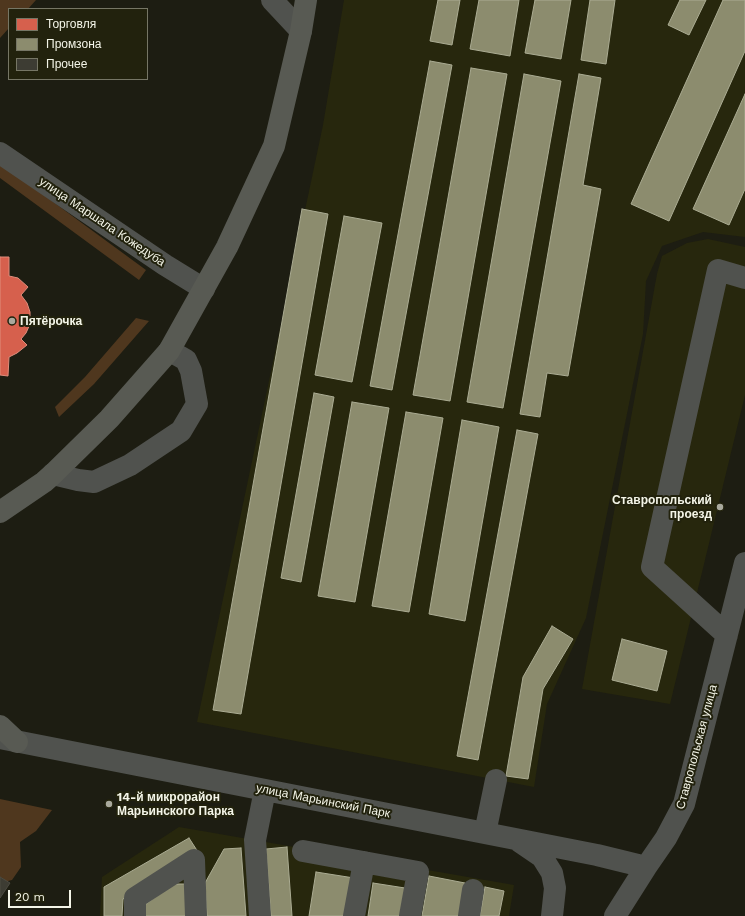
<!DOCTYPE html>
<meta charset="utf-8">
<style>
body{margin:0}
#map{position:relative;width:745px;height:916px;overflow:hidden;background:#1d1d12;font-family:"Work Sans",sans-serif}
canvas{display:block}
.legend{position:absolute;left:8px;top:8px;width:140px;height:72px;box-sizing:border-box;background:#22220d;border:1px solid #767665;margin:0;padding:5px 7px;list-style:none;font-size:12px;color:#f4f5e8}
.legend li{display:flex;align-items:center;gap:8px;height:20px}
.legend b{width:20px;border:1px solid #767665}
.scale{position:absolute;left:8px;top:890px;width:63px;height:18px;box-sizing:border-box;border:2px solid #f4f5e8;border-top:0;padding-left:5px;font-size:12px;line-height:14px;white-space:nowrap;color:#f4f5e8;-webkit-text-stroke:3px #22220d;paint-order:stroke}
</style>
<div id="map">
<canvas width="745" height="916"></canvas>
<ul class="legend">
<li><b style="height:11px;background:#d6604d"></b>Торговля</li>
<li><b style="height:11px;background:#8c8c6e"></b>Промзона</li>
<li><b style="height:11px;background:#3d3c33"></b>Прочее</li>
</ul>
<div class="scale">20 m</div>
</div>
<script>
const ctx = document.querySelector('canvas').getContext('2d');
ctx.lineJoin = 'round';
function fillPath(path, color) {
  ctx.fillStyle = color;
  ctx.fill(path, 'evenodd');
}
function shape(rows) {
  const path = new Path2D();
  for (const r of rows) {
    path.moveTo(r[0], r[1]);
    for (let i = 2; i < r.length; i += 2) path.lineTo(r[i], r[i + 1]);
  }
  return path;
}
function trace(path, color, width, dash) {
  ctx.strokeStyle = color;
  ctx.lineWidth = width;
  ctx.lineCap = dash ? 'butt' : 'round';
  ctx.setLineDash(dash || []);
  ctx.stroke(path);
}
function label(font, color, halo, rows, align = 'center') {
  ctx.font = font + ' "Work Sans",sans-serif';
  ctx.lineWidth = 4;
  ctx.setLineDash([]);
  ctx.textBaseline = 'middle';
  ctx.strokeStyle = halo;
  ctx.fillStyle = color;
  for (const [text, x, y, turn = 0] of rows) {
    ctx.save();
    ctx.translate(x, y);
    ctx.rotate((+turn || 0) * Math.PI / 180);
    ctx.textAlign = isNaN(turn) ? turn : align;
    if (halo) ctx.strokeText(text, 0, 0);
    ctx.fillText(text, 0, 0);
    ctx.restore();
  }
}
fillPath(shape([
 [344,0,745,0,745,237,703,232,662,246,646,281,643,334,586,618,547,704,534,787,197,722,323,125],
 [708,239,745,247,745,395,670,704,582,689,657,274,662,256,687,243],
 [179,827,514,885,509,916,100,916,102,877]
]), '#27270d');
fillPath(shape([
 [0,0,36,0,28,9,9,9,9,28,0,38],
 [0,163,146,270,139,280,0,178],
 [136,318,149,321,94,384,59,417,55,407,85,377],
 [0,799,52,810,36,831,20,842,21,867,12,880,0,883]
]), '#4f371e');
const shops = shape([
 [0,257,9,257,9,276,18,278,28,287,21,295,27,303,30,312,30,324,26,333,21,339,27,345,17,353,9,357,8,376,0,375,0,257]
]);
fillPath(shops, '#d6604d');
trace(shops, '#df8d7c', 1);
const industry = shape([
 [438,0,460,0,452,45,430,41,438,0],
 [479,0,519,0,510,56,470,49,479,0],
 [535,0,571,0,561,59,525,53,535,0],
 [590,0,615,0,606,64,581,60,590,0],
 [680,0,706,0,689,35,668,25,680,0],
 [723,0,745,0,745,51,669,221,631,204,723,0],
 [430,61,452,65,392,390,370,386,430,61],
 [471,68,507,74,450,401,413,395,471,68],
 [524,74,561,81,503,408,467,402,524,74],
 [579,74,601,78,583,185,601,189,568,376,547,373,540,417,520,414,579,74],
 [745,94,745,189,729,225,693,209,745,94],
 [302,209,328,214,241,714,213,710,302,209],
 [344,216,382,223,352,382,315,375,344,216],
 [314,393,334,397,301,582,281,578,314,393],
 [352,402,389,408,355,602,318,596,352,402],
 [406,412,443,418,409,612,372,606,406,412],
 [462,420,499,427,465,621,429,614,462,420],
 [517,430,538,434,478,760,457,756,517,430],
 [552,626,573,639,543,689,528,779,506,776,523,677,552,626],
 [622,639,667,651,657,691,612,680,622,639],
 [189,838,198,852,123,899,122,916,104,916,104,887,189,838],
 [287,847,292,916,271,916,266,849,287,847],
 [241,848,246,916,207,916,205,883,224,849,241,848],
 [316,872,354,878,348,916,309,916,316,872],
 [429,876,465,883,459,916,422,916,429,876],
 [373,883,405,888,400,916,368,916,373,883],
 [173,884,187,884,188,916,142,916,142,907,173,884],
 [485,887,504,891,499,916,480,916,485,887]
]);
fillPath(industry, '#8c8c6e');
trace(industry, '#abac93', 1);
const building = shape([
 [0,877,10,883,0,898,0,877]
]);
fillPath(building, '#3d3c33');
trace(building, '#4c4a41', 1);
trace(shape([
 [272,0,301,31],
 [0,153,165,265,204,289],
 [53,474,78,480,94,482,130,465,181,431,197,404,191,371,186,360,179,356,169,351],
 [727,635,652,567,718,270,745,278],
 [0,738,597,855,646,867],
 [485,833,496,780],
 [520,842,542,857,552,873,555,888,552,916],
 [303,851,418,872,410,916],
 [135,916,135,898,194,860,196,916],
 [260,916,255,840,265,790],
 [354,916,364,862],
 [469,916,473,890],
 [615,916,646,867,666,838,684,804,745,563]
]), '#50524e', 22);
trace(shape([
 [0,512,44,482,53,474,109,419,169,351,227,247,274,146,301,31,306,0],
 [0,726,17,742]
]), '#585a53', 22);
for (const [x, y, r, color] of [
 [12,321,4,"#a9a99d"],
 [720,507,4,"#a9a99d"],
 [109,804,4,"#a9a99d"]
]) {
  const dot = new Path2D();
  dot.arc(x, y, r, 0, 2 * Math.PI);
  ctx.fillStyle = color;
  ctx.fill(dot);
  trace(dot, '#22220d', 1.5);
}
label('12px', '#f4f5e8', '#22220d', [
 ["улица Маршала Кожедуба",102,222,34],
 ["Ставропольская улица",697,747,-75],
 ["улица Марьинский Парк",323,801,11]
]);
label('bold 12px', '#f4f5e8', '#22220d', [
 ["Пятёрочка",20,321],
 ["Ставропольский",712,500,"right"],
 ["проезд",712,514,"right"],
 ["14-й микрорайон",117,797],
 ["Марьинского Парка",117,811]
], 'left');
</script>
